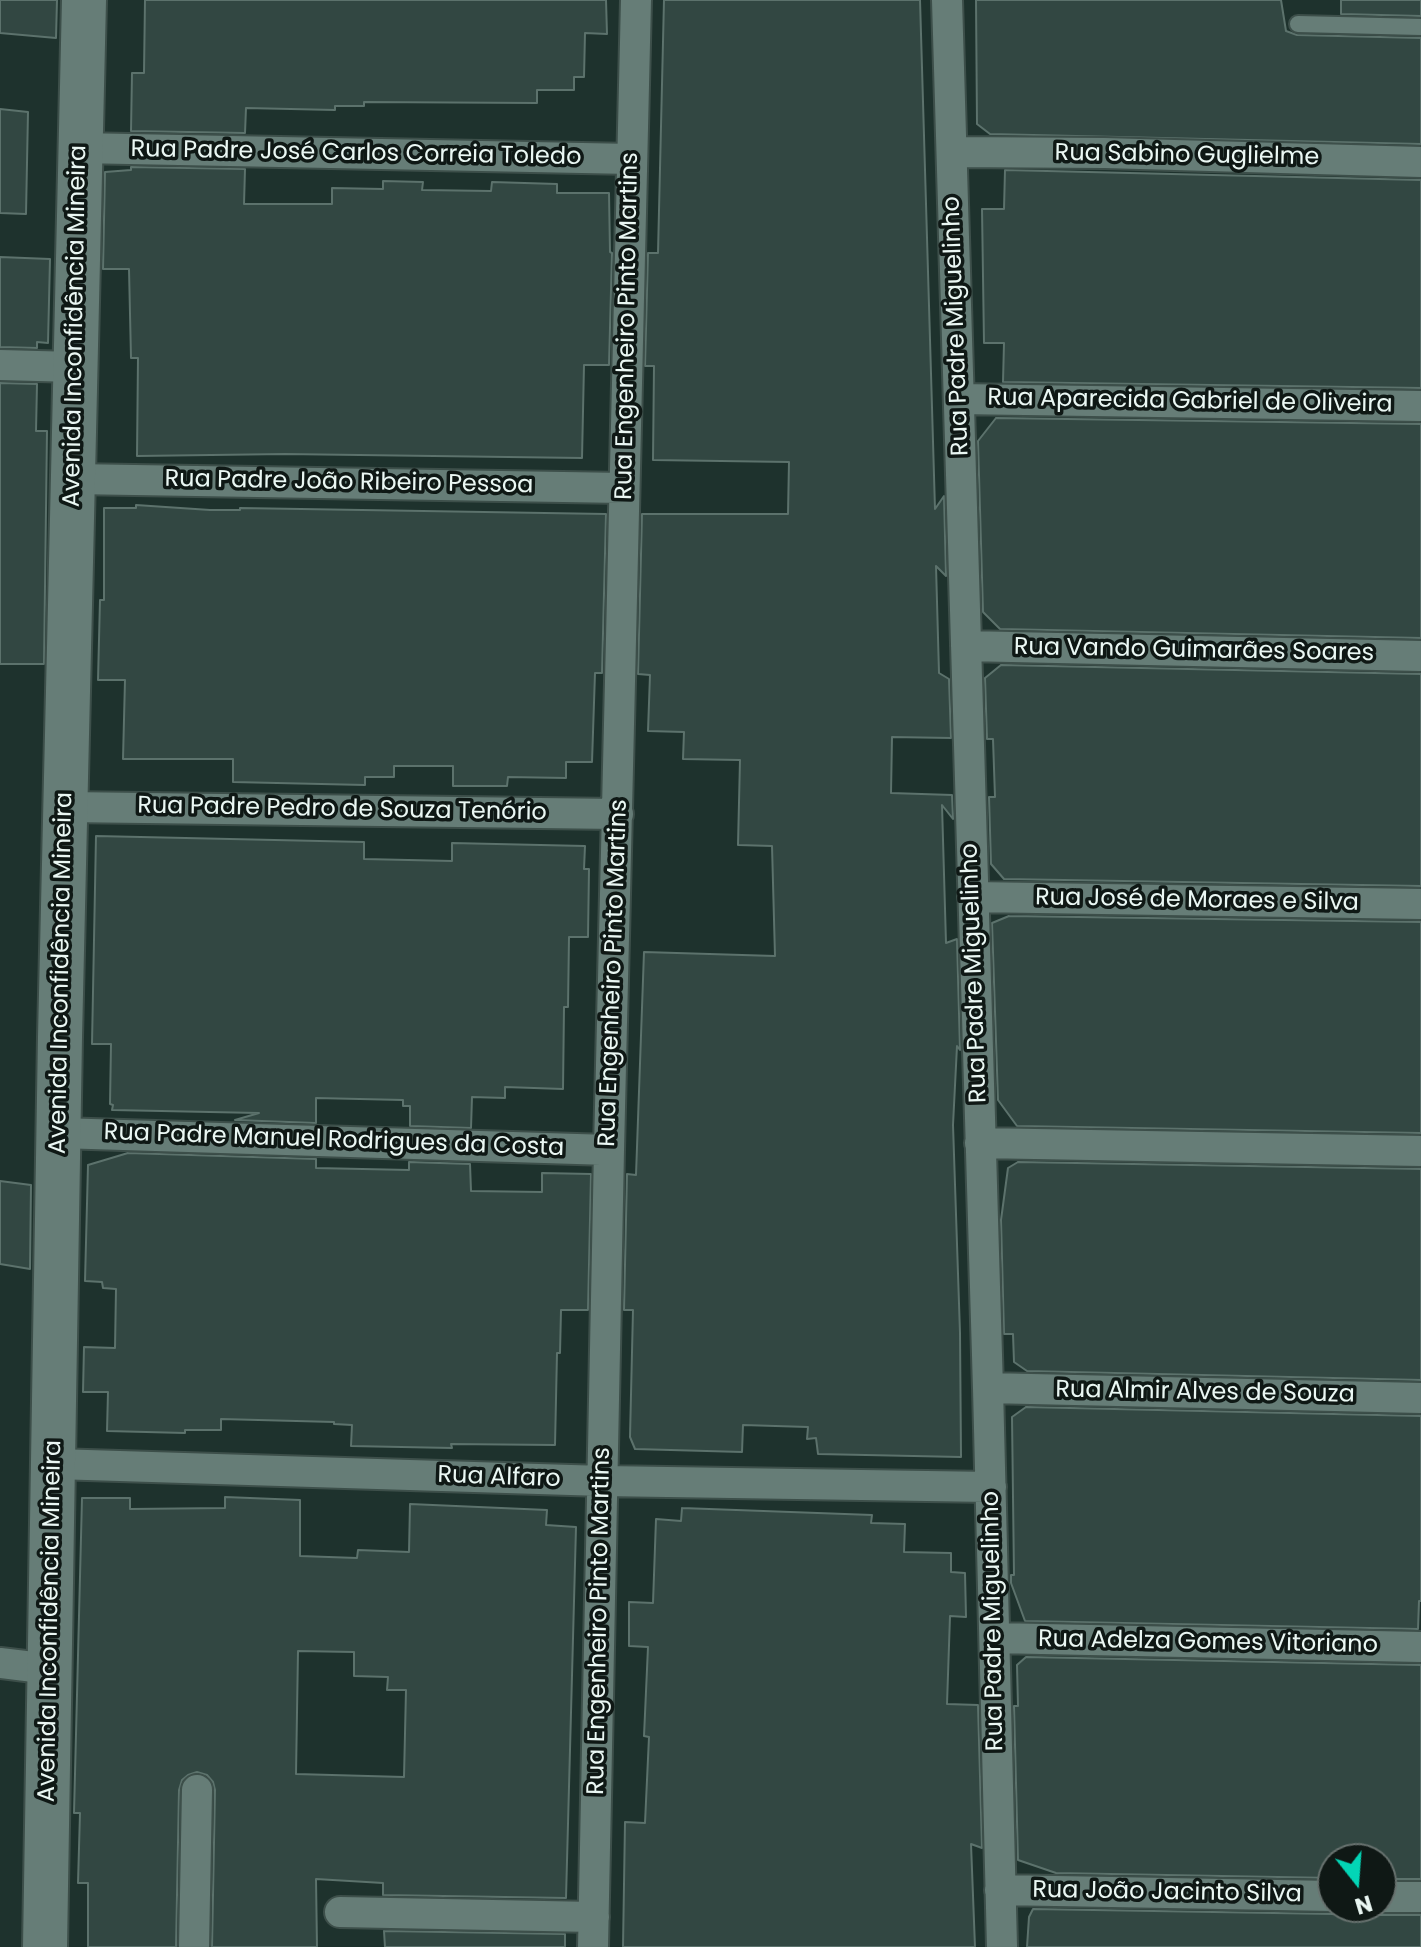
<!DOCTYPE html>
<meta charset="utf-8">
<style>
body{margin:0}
#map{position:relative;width:1421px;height:1947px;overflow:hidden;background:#1e322d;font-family:Poppins,sans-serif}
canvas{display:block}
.north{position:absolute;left:1317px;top:1843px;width:80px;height:80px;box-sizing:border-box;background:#0f1815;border:2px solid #67716e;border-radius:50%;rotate:163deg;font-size:22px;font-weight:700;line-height:32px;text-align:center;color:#eaf7f3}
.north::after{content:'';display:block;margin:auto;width:28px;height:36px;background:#03d5b6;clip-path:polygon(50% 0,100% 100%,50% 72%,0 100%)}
</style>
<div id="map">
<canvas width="1421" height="1947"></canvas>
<div class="north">N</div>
</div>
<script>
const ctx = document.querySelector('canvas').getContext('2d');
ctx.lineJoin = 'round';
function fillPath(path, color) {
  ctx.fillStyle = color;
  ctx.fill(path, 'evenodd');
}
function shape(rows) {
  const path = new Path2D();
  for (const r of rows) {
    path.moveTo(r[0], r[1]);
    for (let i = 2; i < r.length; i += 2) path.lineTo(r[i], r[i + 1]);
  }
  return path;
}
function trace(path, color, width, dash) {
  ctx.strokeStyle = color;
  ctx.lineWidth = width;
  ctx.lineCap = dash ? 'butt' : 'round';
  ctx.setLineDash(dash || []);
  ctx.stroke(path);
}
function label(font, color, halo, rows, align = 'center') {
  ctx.font = font + ' Poppins,sans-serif';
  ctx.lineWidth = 7;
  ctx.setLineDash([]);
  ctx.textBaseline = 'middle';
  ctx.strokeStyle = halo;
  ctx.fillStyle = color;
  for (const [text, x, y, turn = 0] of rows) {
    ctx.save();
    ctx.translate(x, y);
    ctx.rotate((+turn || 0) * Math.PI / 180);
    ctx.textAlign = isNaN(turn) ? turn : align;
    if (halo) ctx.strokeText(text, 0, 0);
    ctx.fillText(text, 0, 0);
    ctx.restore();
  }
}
const building = shape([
 [0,0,57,0,56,38,0,33,0,0],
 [145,0,606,0,607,34,585,33,584,77,574,77,574,90,537,90,537,103,364,102,364,106,335,106,335,110,246,108,245,133,131,131,132,73,144,73,145,0],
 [664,0,920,0,935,509,944,496,946,576,936,566,939,673,949,679,951,738,892,737,891,793,952,795,953,819,942,805,946,943,957,939,960,1050,957,1046,953,1125,960,1333,961,1457,818,1454,816,1438,807,1439,808,1427,743,1425,742,1452,635,1449,630,1437,633,1310,624,1310,627,1174,636,1175,644,952,775,956,772,846,738,845,740,760,683,759,684,732,648,731,650,675,638,674,642,514,788,514,789,462,653,460,654,366,645,366,648,253,658,253,664,0],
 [976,0,1281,0,1286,31,1297,35,1421,38,1421,144,990,134,977,124,976,0],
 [1341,0,1421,0,1421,16,1341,14,1341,0],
 [0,109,28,112,26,214,0,213,0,109],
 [131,167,245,169,244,204,332,204,332,188,383,189,383,181,423,182,422,190,491,191,492,182,557,184,557,193,609,193,610,252,612,253,609,365,584,365,582,458,285,454,137,456,138,358,131,358,129,269,103,269,105,172,131,170,131,167],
 [1005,170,1421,180,1421,388,1003,382,1004,343,984,343,982,209,1004,209,1005,170],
 [0,257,50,259,48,343,37,342,37,348,0,347,0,257],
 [0,383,37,384,36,431,47,431,44,664,0,664,0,383],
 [996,418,1421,424,1421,638,1000,629,983,612,978,441,996,418],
 [136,505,210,510,240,510,240,508,606,514,602,673,595,673,592,762,566,762,566,778,508,777,507,786,453,786,453,766,394,766,394,777,365,777,365,785,233,782,233,759,123,759,125,680,98,680,100,600,104,600,104,508,136,508,136,505],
 [1001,665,1421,674,1421,886,1004,879,991,864,989,797,995,797,993,739,987,739,985,678,1001,665],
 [96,836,364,842,364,859,452,861,452,843,585,846,584,869,589,869,588,937,569,937,568,1007,564,1007,563,1089,505,1087,505,1098,472,1097,471,1128,410,1126,410,1106,403,1106,403,1100,316,1098,316,1123,235,1120,259,1113,112,1110,113,1105,110,1104,111,1044,92,1044,96,836],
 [1009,916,1421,922,1421,1133,1017,1126,998,1100,992,923,1009,916],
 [128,1153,316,1159,316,1168,409,1170,409,1162,470,1164,471,1191,542,1192,542,1173,591,1174,588,1310,561,1310,560,1353,557,1353,555,1445,451,1444,452,1448,351,1446,352,1425,334,1424,334,1422,221,1419,221,1430,185,1430,185,1433,107,1431,108,1392,83,1392,84,1347,115,1348,116,1289,103,1288,102,1282,85,1281,88,1165,128,1153],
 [1018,1162,1421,1169,1421,1380,1027,1371,1014,1362,1013,1334,1004,1334,1001,1220,1008,1168,1018,1162],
 [0,1181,31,1185,30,1269,0,1264,0,1181],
 [1026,1407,1421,1416,1421,1601,1419,1601,1418,1629,1025,1621,1011,1583,1011,1575,1014,1575,1012,1417,1026,1407],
 [225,1497,300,1500,300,1556,357,1558,358,1550,409,1552,410,1504,547,1510,546,1525,576,1527,566,1898,383,1895,383,1883,316,1879,317,1947,212,1947,215,1790,213,1782,207,1775,197,1772,188,1775,182,1780,179,1790,176,1947,88,1947,88,1883,78,1883,80,1813,74,1813,82,1498,130,1498,130,1509,225,1508,225,1497],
 [298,1651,354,1652,354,1676,388,1677,387,1690,406,1690,404,1777,296,1774,298,1651],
 [682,1508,872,1515,871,1523,905,1524,904,1552,951,1553,951,1572,965,1573,966,1617,950,1616,947,1704,978,1705,982,1848,971,1844,975,1947,623,1947,625,1822,645,1823,649,1737,644,1736,648,1647,629,1646,629,1602,653,1603,656,1519,681,1521,682,1508],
 [1026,1657,1421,1665,1421,1879,1381,1879,1381,1859,1333,1859,1333,1878,1056,1873,1018,1860,1014,1706,1018,1706,1017,1665,1026,1657],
 [1347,1907,1366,1907,1373,1913,1381,1915,1421,1915,1421,1947,1027,1947,1029,1917,1033,1909,1333,1914,1347,1907],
 [384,1931,565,1934,565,1947,385,1947,384,1931]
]);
fillPath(building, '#324742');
trace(building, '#5c726c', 2);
const lane = shape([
 [1298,24,1421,27]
]);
const street = shape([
 [947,0,988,1388,1002,1947],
 [79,148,632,159],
 [952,152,1104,153,1421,162],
 [0,365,75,367],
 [959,399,1421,406],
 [73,479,624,488],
 [966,646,1421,656],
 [65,807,618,814],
 [973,897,1421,904],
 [59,1133,609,1150],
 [980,1143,1421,1151],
 [988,1388,1421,1398],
 [55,1464,603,1481,991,1487],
 [995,1638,1421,1647],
 [0,1663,50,1669],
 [1000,1890,1333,1896],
 [1381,1897,1421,1897],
 [340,1912,594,1917],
 [194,1947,197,1790],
 [593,1947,609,1150,636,0]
]);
const secondary = shape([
 [45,1947,60,1037,84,0]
]);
trace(lane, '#3d4f4a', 20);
trace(street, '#3d4f4a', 34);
trace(secondary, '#3d4f4a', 48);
trace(lane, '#667d77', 16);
trace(street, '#667d77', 30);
trace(secondary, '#667d77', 44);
label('24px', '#eaf7f3', '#0f1815', [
 ["Rua Padre José Carlos Correia Toledo",356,154,1],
 ["Rua Sabino Guglielme",1187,156,1],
 ["Avenida Inconfidência Mineira",76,326,-89],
 ["Rua Engenheiro Pinto Martins",628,326,-89],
 ["Rua Padre Miguelinho",957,326,-92],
 ["Rua Aparecida Gabriel de Oliveira",1190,402,1],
 ["Rua Padre João Ribeiro Pessoa",349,483,1],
 ["Rua Vando Guimarães Soares",1194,651,1],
 ["Rua Padre Pedro de Souza Tenório",342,810,1],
 ["Rua José de Moraes e Silva",1197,901,1],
 ["Avenida Inconfidência Mineira",62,973,-89],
 ["Rua Engenheiro Pinto Martins",614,973,-88],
 ["Rua Padre Miguelinho",975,973,-92],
 ["Rua Padre Manuel Rodrigues da Costa",334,1141,2],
 ["Rua Almir Alves de Souza",1205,1393,1],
 ["Rua Alfaro",499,1478,2],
 ["Avenida Inconfidência Mineira",51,1621,-89],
 ["Rua Engenheiro Pinto Martins",600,1621,-89],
 ["Rua Padre Miguelinho",994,1621,-91],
 ["Rua Adelza Gomes Vitoriano",1208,1643,1],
 ["Rua João Jacinto Silva",1167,1893,1]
]);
</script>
